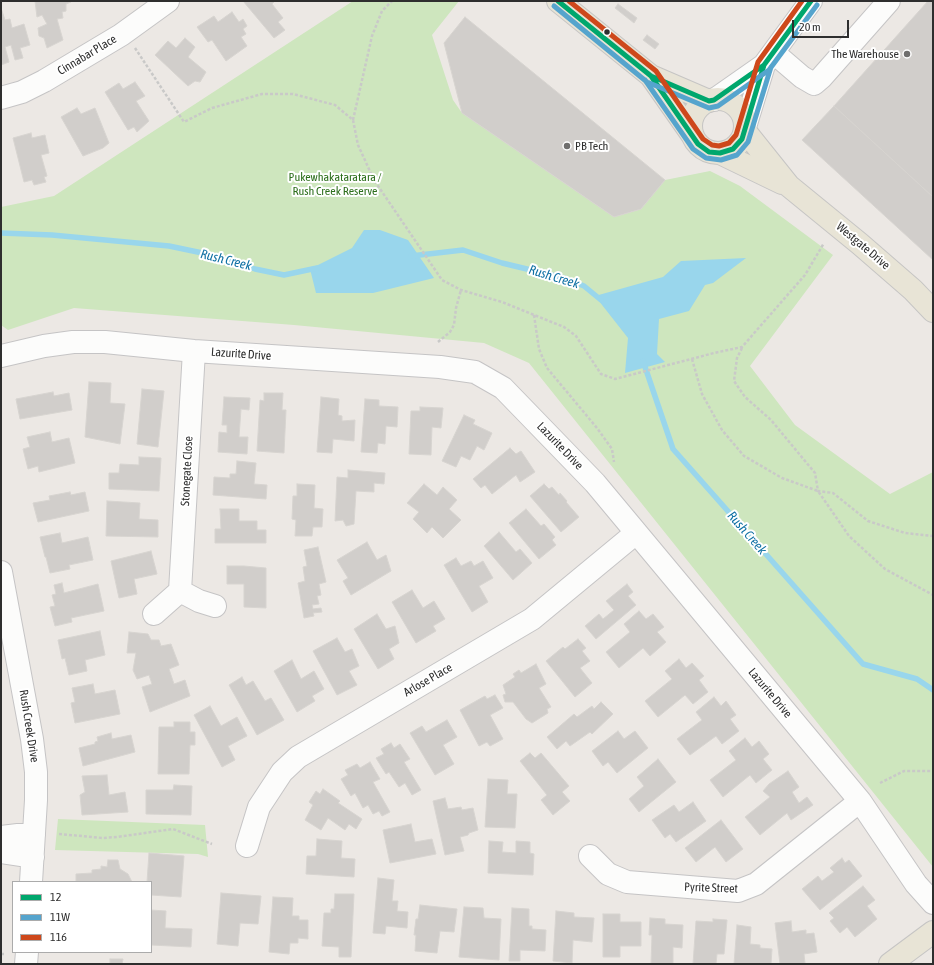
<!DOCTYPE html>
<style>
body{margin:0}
#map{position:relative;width:934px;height:965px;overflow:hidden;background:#ece8e4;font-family:"Asap Condensed",sans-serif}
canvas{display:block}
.frame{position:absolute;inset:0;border:2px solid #2e2e2e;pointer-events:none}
.legend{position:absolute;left:12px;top:881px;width:140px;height:72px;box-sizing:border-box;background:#fff;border:1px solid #ababab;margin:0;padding:5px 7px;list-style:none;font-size:12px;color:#2e2e2e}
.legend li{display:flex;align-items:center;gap:8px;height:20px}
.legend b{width:20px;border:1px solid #ababab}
.scale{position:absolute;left:792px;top:20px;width:57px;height:18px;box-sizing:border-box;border:2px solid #2e2e2e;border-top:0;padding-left:5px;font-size:12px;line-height:14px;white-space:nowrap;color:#2e2e2e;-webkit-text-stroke:3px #fff;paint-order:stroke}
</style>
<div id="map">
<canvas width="934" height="965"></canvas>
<div class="frame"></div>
<ul class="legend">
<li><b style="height:5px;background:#00a76d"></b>12</li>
<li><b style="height:5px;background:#55a4cd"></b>11W</li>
<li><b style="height:5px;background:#ce481b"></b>116</li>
</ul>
<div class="scale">20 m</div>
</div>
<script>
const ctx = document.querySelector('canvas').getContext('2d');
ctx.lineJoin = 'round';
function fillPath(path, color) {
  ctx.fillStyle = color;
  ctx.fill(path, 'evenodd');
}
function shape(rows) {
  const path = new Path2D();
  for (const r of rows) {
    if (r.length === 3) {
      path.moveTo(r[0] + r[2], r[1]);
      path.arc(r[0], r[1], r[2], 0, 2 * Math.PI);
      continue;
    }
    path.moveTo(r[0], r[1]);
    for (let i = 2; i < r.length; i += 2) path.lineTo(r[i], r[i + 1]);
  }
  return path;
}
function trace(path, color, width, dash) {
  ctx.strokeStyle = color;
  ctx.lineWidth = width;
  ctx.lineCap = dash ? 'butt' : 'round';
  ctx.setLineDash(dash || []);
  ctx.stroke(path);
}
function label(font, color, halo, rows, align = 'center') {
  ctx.font = font + ' "Asap Condensed",sans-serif';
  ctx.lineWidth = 4;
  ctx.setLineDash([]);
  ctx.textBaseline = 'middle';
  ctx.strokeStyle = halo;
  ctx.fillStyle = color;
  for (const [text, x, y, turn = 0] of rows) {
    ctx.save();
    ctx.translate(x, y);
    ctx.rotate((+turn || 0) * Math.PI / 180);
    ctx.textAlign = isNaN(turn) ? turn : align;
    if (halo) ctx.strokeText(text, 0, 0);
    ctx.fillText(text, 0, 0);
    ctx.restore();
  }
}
fillPath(shape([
 [353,1,459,1,432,35,453,100,462,113,614,217,641,209,665,180,710,171,740,186,833,255,750,366,795,425,890,494,933,472,933,867,529,363,484,343,294,325,74,308,8,330,1,325,1,207,54,196],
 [58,819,205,825,208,857,198,854,55,850]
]), '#cee6be');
fillPath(shape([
 [364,230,380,230,408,240,434,278,373,293,316,293,310,269,352,248],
 [746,258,713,283,705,285,689,311,659,319,657,354,665,362,625,373,628,338,595,296,663,277,681,261]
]), '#99d6ec');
trace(shape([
 [1,233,52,235,169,246,212,255,255,269,284,275,317,268],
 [411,256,463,250,502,263,564,278,584,286,601,300],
 [643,361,673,449,863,664,917,679,933,690]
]), '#99d6ec', 5.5);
const building = shape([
 [35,1,71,1,71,2,66,4,66,11,62,12,63,18,57,19,63,40,47,48,44,38,39,36,38,28,47,24,42,15,37,17,35,1],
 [243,1,275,1,272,4,283,18,278,22,285,30,274,38,243,1],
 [928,1,933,1,933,197,834,106,928,1],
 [618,4,637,18,634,23,615,8,618,4],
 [1,8,5,20,10,19,12,28,24,24,30,45,20,48,23,58,15,60,11,45,5,47,9,62,1,65,1,8],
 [232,12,239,22,243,19,247,26,243,29,246,34,241,37,247,46,226,61,212,40,208,42,197,27,214,16,218,22,232,12],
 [465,17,665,180,641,209,614,217,462,113,444,43,465,17],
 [647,35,659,44,655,49,643,40,647,35],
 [185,38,195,47,188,57,206,72,200,82,195,81,188,86,155,55,168,41,176,48,185,38],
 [135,82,145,96,136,101,149,121,137,132,134,127,128,130,105,92,119,83,123,89,135,82],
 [834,106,933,197,933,260,802,140,834,106],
 [77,108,81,114,95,108,109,143,103,148,83,156,61,117,77,108],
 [31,133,32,138,45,135,49,153,41,155,47,176,44,177,46,182,34,185,32,180,24,182,13,138,31,133],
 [89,382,111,383,110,403,125,404,120,444,85,437,89,382],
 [142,389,164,391,158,447,137,444,142,389],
 [53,392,54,396,69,393,72,410,20,419,16,399,53,392],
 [264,393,283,393,282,410,286,410,284,453,257,451,260,400,264,401,264,393],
 [224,397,250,398,249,410,241,409,239,437,248,437,247,454,218,452,219,432,227,433,227,425,222,425,224,397],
 [321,397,339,399,338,415,342,416,342,421,355,420,354,441,333,439,332,453,317,452,321,397],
 [365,399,379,400,379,406,398,407,397,427,386,426,385,444,378,443,377,453,361,452,365,399],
 [420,407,443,408,441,428,432,427,431,455,409,454,411,411,420,411,420,407],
 [464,415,475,420,473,424,492,433,484,450,477,446,470,460,461,456,456,467,442,461,464,415],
 [50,432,52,442,69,438,75,463,39,472,38,466,28,469,23,449,30,447,27,437,50,432],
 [510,448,516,454,521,451,535,472,520,482,516,475,492,494,485,485,481,488,473,479,510,448],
 [139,457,161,458,159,491,109,489,109,473,119,473,120,464,139,465,139,457],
 [237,461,256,463,254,484,267,485,266,499,213,495,214,477,230,478,230,474,236,474,237,461],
 [348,470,385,473,384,484,374,483,374,492,356,491,354,524,346,526,343,520,335,521,337,477,348,478,348,470],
 [297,484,315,485,314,508,323,509,322,527,313,527,312,536,295,536,296,520,292,519,293,496,297,496,297,484],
 [424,484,437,495,443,487,457,500,449,509,461,520,443,538,432,527,427,533,413,519,419,512,407,503,424,484],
 [544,484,549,489,552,487,559,495,560,493,567,501,566,502,579,517,561,532,530,496,544,484],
 [70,492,71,495,85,492,89,511,38,522,33,503,50,500,49,496,70,492],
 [107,501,140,503,139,519,158,520,158,537,106,536,107,501],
 [220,509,239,509,239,521,257,521,257,530,266,530,266,543,215,543,215,529,221,529,220,509],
 [526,509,541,526,544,524,555,537,552,540,556,545,539,559,509,523,526,509],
 [499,532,516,552,520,549,532,563,513,580,484,546,499,532],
 [60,533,62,543,88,537,93,560,69,565,70,569,50,573,46,557,45,557,40,537,60,533],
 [367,542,377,560,386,555,391,571,351,595,343,581,348,578,337,560,367,542],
 [318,547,326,582,319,584,321,595,317,596,319,604,312,605,313,609,321,608,322,612,313,613,314,616,304,618,298,583,305,581,303,567,307,566,304,550,318,547],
 [151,551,157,574,134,579,137,594,119,598,111,561,151,551],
 [456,558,461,566,471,561,474,566,483,561,493,578,479,586,488,602,472,612,444,565,456,558],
 [227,566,244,566,266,568,266,608,244,607,244,584,227,584,227,566],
 [62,583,64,593,98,584,104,611,71,618,72,622,55,626,50,607,55,606,52,595,56,594,54,585,62,583],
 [627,584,633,592,628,596,636,605,596,639,585,626,599,614,603,619,614,610,606,601,627,584],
 [412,590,423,608,434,601,445,619,433,626,436,631,416,643,392,602,412,590],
 [639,611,646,619,653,614,664,627,657,632,666,642,650,656,643,648,619,668,606,652,630,632,624,624,639,611],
 [377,614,386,629,395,626,399,643,389,649,394,659,378,669,354,629,377,614],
 [100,631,105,655,85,660,87,671,69,675,65,658,62,659,58,640,100,631],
 [129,632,148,634,151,640,159,640,161,646,171,644,179,665,169,669,174,684,185,680,190,696,150,712,142,687,152,684,149,675,137,679,133,670,136,653,127,653,129,632],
 [337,638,345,652,352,649,359,666,349,671,357,685,337,695,313,651,337,638],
 [578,639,586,648,582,651,590,661,580,668,592,683,575,697,546,661,563,647,565,649,578,639],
 [679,659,686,668,692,663,704,676,699,680,708,692,693,704,685,695,658,717,645,701,672,679,665,671,679,659],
 [292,660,301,679,314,671,324,689,312,696,315,701,297,712,274,671,292,660],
 [536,664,546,684,539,688,551,707,547,709,548,713,532,723,526,719,513,702,505,702,503,695,506,694,503,685,515,677,513,674,519,670,521,673,536,664],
 [242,677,246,685,253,681,265,701,271,698,284,720,257,735,229,685,242,677],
 [93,684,95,694,115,690,120,714,75,723,71,703,75,702,72,688,93,684],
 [495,695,503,708,490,715,503,739,490,746,487,742,479,746,460,710,485,696,487,699,495,695],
 [714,697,721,706,726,701,736,715,730,719,739,731,722,744,716,736,690,755,677,739,702,720,696,712,714,697],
 [601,702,613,714,592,734,590,732,570,746,566,741,557,749,547,737,574,714,577,717,592,706,594,709,601,702],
 [210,706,221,726,237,717,247,736,228,746,235,760,222,767,194,715,210,706],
 [447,720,457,737,443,745,454,764,435,775,410,733,422,726,426,732,447,720],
 [174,722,190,722,190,732,195,732,195,745,190,745,189,774,158,774,159,727,174,727,174,722],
 [618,731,624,739,635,731,648,748,617,773,608,762,603,766,592,751,618,731],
 [111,733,112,739,131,735,135,752,83,766,79,748,95,744,95,742,98,741,97,737,111,733],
 [745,738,752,747,759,741,769,754,763,759,772,770,756,783,750,775,723,797,710,780,736,760,729,751,745,738],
 [391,743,394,748,400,744,410,759,404,762,421,790,412,795,405,783,399,787,389,772,386,774,376,758,384,754,381,749,391,743],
 [530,753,535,758,541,753,569,786,562,792,570,801,553,815,541,800,547,795,520,761,530,753],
 [658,759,676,782,639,812,629,799,644,786,637,777,658,759],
 [370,762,380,779,373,782,390,812,382,816,379,811,373,814,368,805,363,808,355,793,351,796,341,779,348,775,345,770,357,764,360,768,370,762],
 [788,771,799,787,792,792,799,803,807,797,813,805,791,820,787,813,760,835,745,817,770,797,763,791,769,784,788,771],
 [107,775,109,795,125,792,128,812,82,815,80,795,85,792,82,776,107,775],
 [488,779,508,780,507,794,517,794,515,828,485,827,488,779],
 [174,785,192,786,191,815,146,814,146,790,173,790,174,785],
 [323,789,340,801,338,803,362,819,356,829,349,824,345,830,328,818,321,830,305,820,313,805,309,802,316,791,320,794,323,789],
 [445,798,448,809,461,807,462,810,473,808,478,830,469,833,468,835,460,837,464,851,445,855,433,801,445,798],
 [693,802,706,821,676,842,670,834,665,838,652,820,674,805,679,812,693,802],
 [721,820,743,849,726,862,715,847,696,862,685,848,721,820],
 [411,824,415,842,432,839,436,854,390,863,383,830,411,824],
 [317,839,342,841,341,858,355,859,354,877,306,874,307,856,316,856,317,839],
 [489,841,503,842,502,852,516,853,516,841,530,842,530,853,534,854,533,875,488,873,489,841],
 [149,853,184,856,181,897,151,895,151,882,147,882,149,853],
 [842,858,845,863,849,860,862,876,820,910,802,889,818,876,822,881,834,872,830,868,842,858],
 [108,860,118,860,120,869,128,874,132,882,76,882,76,874,92,873,92,870,101,869,101,866,107,867,108,860],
 [378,878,394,880,392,901,398,901,397,911,408,912,407,928,386,926,385,934,373,933,378,878],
 [863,886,875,900,867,906,877,919,855,937,847,927,840,933,830,921,834,918,829,913,863,886],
 [221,893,261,896,258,924,240,923,238,946,217,944,221,893],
 [335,894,354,894,351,957,339,957,339,947,322,946,324,913,331,913,331,909,334,909,335,894],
 [273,897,293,898,292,916,299,916,299,920,308,920,308,939,298,938,298,943,290,943,289,954,269,952,273,897],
 [420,905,457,909,454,932,440,931,437,953,415,951,416,935,414,935,416,919,418,919,420,905],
 [464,907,483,908,484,918,501,919,499,960,459,957,464,907],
 [512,908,529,909,529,926,532,926,532,929,546,930,545,951,520,950,520,961,509,961,512,908],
 [151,910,166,911,165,928,192,929,191,947,151,945,151,910],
 [556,911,574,913,574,917,594,918,592,942,573,940,572,963,553,961,556,911],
 [603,914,620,914,620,922,641,922,641,946,620,946,620,957,603,957,603,914],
 [650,918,665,919,665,924,683,925,682,948,673,947,673,964,651,964,652,935,649,935,650,918],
 [713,919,727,920,724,954,717,954,716,964,693,964,696,921,713,922,713,919],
 [791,921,792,932,806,930,806,934,814,933,817,952,804,954,805,963,802,964,780,964,775,923,791,921],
 [737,925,751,927,750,944,760,945,760,948,772,949,771,964,734,964,737,925],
 [110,959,123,959,122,964,110,964,110,959]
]);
fillPath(building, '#d1cecb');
trace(building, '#d7d4d0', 1);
const minor = shape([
 [774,53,802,77,814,84,821,78,889,1],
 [1,98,22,92,44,81,121,35,168,1],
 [714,100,764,65,811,1],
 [745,127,764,65],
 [194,351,180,591,199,601,215,606],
 [1,356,44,346,73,342,105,342,194,351,440,367,475,372,503,388,595,483,860,801,916,884,933,903],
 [1,572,32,739,36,772,36,800,31,882],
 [154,614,180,591],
 [1,837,18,835,34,835],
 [247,846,259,807,282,772,298,757,532,619,636,533],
 [1,852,33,857],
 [590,856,608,874,627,882,738,891,756,884,860,801],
 [26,964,27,952]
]);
const major = shape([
 [558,1,651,76,709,101],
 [651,76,693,136],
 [718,126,27],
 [745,131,789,186,860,244,913,290,933,311],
 [720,153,782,183],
 [890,964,933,932]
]);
trace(minor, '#c5c4c5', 24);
trace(major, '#c6c5c4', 24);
trace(shape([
 [135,48,184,122,212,108,262,94,293,94,335,105,353,120,358,145,374,180,442,280,461,290,502,302,564,327,576,336,601,374,615,379,714,353,742,347,805,275,824,243],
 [353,120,372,36,382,11,392,1],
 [534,315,539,349,547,368,597,428,612,449,614,462],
 [438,342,450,332,454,325,456,308,461,290],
 [742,348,737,358,734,381,745,397,771,420,815,473,818,491,833,493,868,521,905,533,933,536],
 [692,359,702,394,722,430,744,456,782,478,818,491,849,536,885,569,933,595],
 [880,783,904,771,933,771],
 [59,834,103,838,117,837,173,829,212,844],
 [1,954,5,954]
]), '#c9c9c8', 2.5, [3, 2]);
trace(minor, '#fcfcfb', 22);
trace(major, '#e8e4d6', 22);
trace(shape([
 [558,1,651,76,709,101,714,100,764,65,811,1],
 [651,76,698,144,709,152,720,153,733,149,742,139,764,65]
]), '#00a76d', 5);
trace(shape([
 [554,6,647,82,709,108,718,106,769,70,817,5],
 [645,80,693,149,706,158,721,160,737,155,748,142,771,67]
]), '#55a4cd', 5);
trace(shape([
 [569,1,656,71,703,139,712,145,719,146,729,143,736,135,758,62,802,1]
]), '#ce481b', 5);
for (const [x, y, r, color] of [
 [607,32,3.5,"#2e2e2e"],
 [907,54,4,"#706f6e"],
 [567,146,4,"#706f6e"]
]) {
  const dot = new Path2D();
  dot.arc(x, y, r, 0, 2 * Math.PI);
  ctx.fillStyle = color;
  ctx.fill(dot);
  trace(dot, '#fff', 1.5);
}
label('12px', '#2e2e2e', '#fff', [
 ["The Warehouse",899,54],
 ["PB Tech",575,146,"left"]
], 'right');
label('12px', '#2e2e2e', '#fff', [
 ["Cinnabar Place",87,55,-31],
 ["Westgate Drive",863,246,40],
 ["Lazurite Drive",241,354,4],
 ["Lazurite Drive",560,446,46],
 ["Stonegate Close",187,471,-87],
 ["Arlose Place",428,680,-30],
 ["Lazurite Drive",770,693,50],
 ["Rush Creek Drive",29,726,81],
 ["Pyrite Street",711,888,2]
]);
label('12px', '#2c6e1b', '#fff', [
 ["Pukewhakataratara /",335,177],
 ["Rush Creek Reserve",335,191]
]);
label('italic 13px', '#0d6fa3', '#fff', [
 ["Rush Creek",226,260,14],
 ["Rush Creek",554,277,17],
 ["Rush Creek",747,533,49]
]);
</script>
